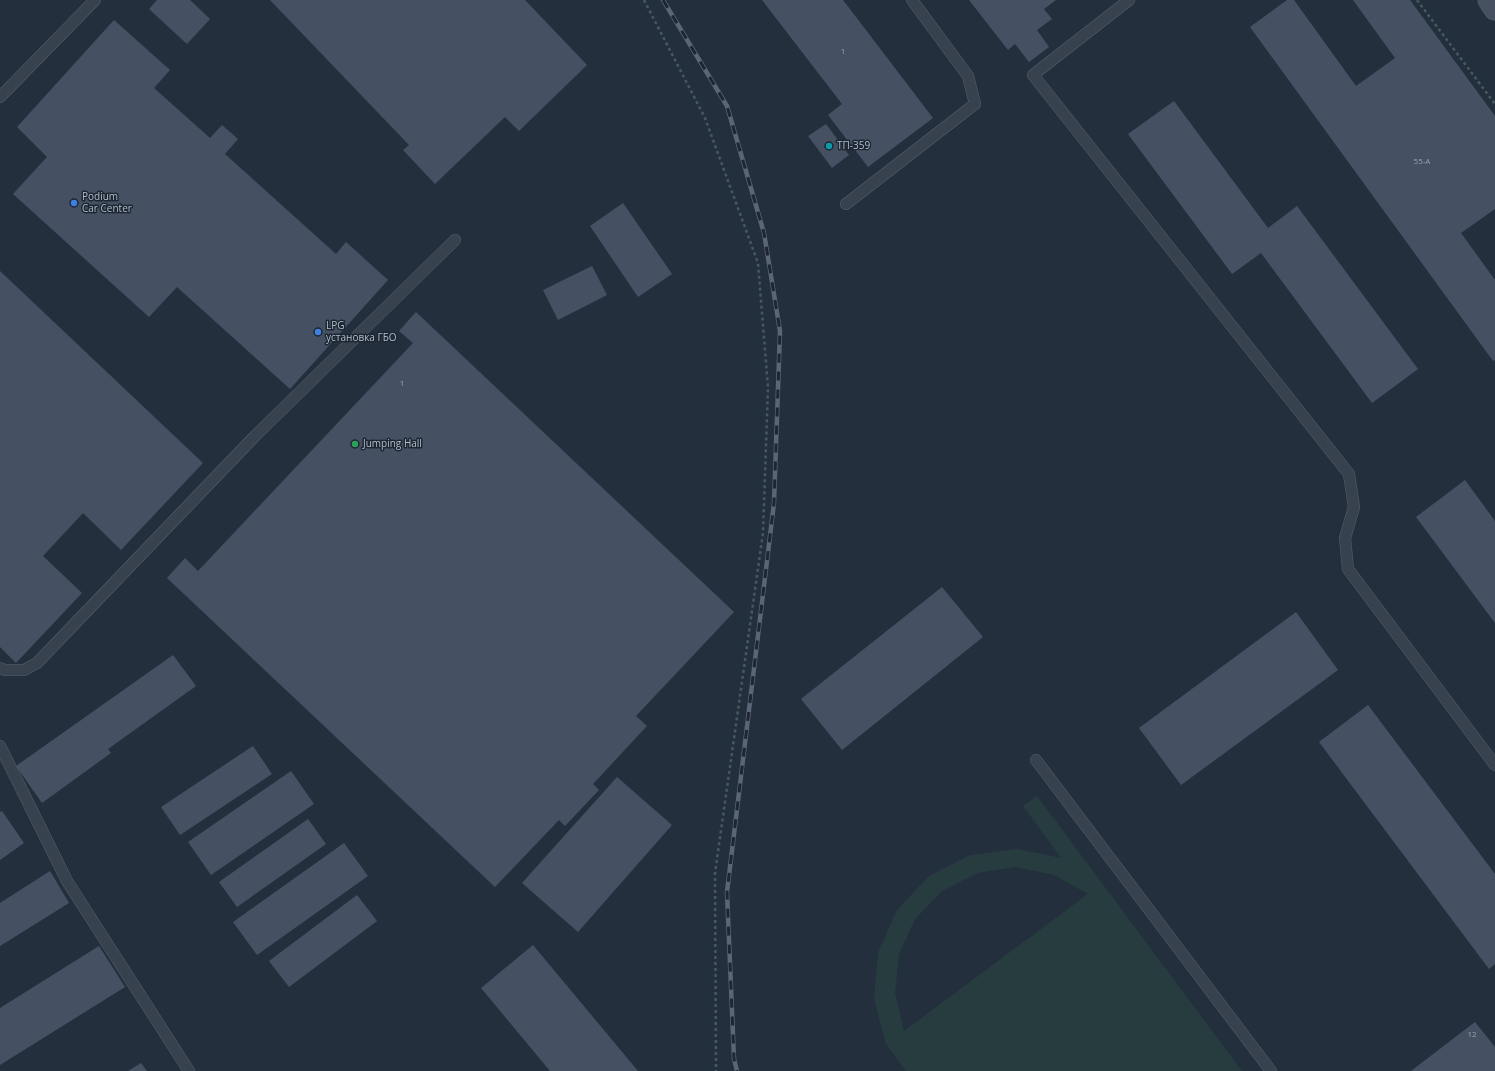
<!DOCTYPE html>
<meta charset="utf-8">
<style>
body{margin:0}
canvas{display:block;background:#242f3e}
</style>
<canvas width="1495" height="1071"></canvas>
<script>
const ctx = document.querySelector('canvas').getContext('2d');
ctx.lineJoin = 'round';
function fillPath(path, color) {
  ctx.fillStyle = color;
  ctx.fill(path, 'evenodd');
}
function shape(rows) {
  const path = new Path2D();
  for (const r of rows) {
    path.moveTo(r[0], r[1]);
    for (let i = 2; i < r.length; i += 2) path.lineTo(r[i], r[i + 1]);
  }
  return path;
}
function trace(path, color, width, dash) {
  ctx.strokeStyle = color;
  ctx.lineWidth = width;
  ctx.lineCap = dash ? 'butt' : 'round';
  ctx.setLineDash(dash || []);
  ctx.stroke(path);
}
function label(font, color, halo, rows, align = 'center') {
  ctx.font = font + ' "Open Sans",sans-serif';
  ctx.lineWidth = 3;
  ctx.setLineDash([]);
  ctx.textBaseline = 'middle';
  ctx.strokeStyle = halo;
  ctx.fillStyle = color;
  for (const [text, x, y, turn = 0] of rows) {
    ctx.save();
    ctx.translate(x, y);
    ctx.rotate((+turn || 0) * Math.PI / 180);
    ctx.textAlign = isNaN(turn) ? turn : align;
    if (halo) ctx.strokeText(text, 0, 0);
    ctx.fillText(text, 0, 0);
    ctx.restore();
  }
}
fillPath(shape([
 [1037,796,1242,1071,906,1071,886,1044,874,999,878,953,897,910,929,876,970,855,1017,849,1061,858,1023,806],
 [1016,867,1054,875,1088,894,904,1031,895,993,899,954,915,919,942,891,977,873]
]), '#263c3f');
fillPath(shape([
 [157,0,190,0,210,19,187,44,149,9],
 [270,0,525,0,587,65,519,131,505,117,435,184,403,150,409,145],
 [762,0,843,0,933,118,868,167,828,115,842,104],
 [969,0,1056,0,1044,9,1052,19,1037,30,1049,47,1029,62,1015,44,1008,50],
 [1287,0,1294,0,1356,86,1395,58,1353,0,1410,0,1495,116,1495,209,1461,233,1495,280,1495,360,1493,361,1250,27],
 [114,20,170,70,154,88,210,138,222,125,238,139,225,154,336,254,346,242,388,280,290,389,177,287,149,317,13,194,47,157,17,127],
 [1174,101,1268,228,1297,206,1418,369,1372,403,1261,253,1232,274,1128,134],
 [826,124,849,155,832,168,808,136],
 [623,203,672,274,638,297,590,226],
 [592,266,607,295,558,320,543,290],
 [0,271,203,463,121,550,83,513,43,556,82,593,16,663,0,647],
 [416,312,734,612,636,716,647,726,593,784,599,790,565,826,559,820,495,887,167,578,185,558,198,571,413,343,399,331],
 [1465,480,1495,521,1495,623,1416,517],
 [942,587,983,637,842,750,801,699],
 [1296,612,1338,670,1181,785,1139,728],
 [173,655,196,686,108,749,111,753,42,803,16,766],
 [1368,705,1495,874,1495,964,1489,969,1319,742],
 [253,746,272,774,180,835,161,807],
 [291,771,314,804,211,875,188,842],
 [617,777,672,825,578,932,522,883],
 [2,811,24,843,0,860,0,812],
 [308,819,326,844,237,907,219,882],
 [344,843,368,876,257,955,233,922],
 [50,871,69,903,0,946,0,903],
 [357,895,377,921,289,987,269,961],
 [533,945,638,1071,550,1071,481,988],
 [99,946,125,987,0,1065,0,1008],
 [1475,1022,1495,1047,1495,1071,1411,1071],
 [141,1063,147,1071,128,1071]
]), '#455162');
const lane = shape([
 [1129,0,1033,75,1349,474,1354,507,1345,538,1348,569,1495,765],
 [0,97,95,0],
 [846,204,975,104,968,76,912,0],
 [0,668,5,670,24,670,37,663,254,437,455,240],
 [0,746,67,881,189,1071],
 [1036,760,1271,1071]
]);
const secondary = shape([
 [1489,0,1495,9]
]);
trace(lane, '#565f6c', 12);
trace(secondary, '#565f6c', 23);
trace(shape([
 [644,0,705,118,758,263,768,387,763,533,715,873,716,1071],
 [1417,0,1495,104]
]), '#44595c', 2.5, [3, 3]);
trace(lane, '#38414e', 11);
trace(secondary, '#465061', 22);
const rail = shape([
 [663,0,727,106,764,233,780,331,774,503,727,892,734,1059,737,1071]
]);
trace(rail, '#5a6575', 4.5);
trace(rail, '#1d2633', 3, [9]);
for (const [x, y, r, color] of [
 [829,146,4,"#0f9aa8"],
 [74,203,4,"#3f7fe0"],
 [318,332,4,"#3f7fe0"],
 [355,444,4,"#2e9e5b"]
]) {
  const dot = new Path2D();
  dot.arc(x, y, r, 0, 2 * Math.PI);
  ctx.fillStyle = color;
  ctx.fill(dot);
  trace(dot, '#1d2633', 1.5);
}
label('8px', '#98a1af', null, [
 ["1",843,52],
 ["55-А",1422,162],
 ["1",402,384],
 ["12",1472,1035]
]);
label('10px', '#b4bcc9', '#1d2633', [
 ["ТП-359",837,146],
 ["Podium",82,197],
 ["Car Center",82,209],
 ["LPG",326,326],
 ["установка ГБО",326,338],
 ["Jumping Hall",363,444]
], 'left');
</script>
